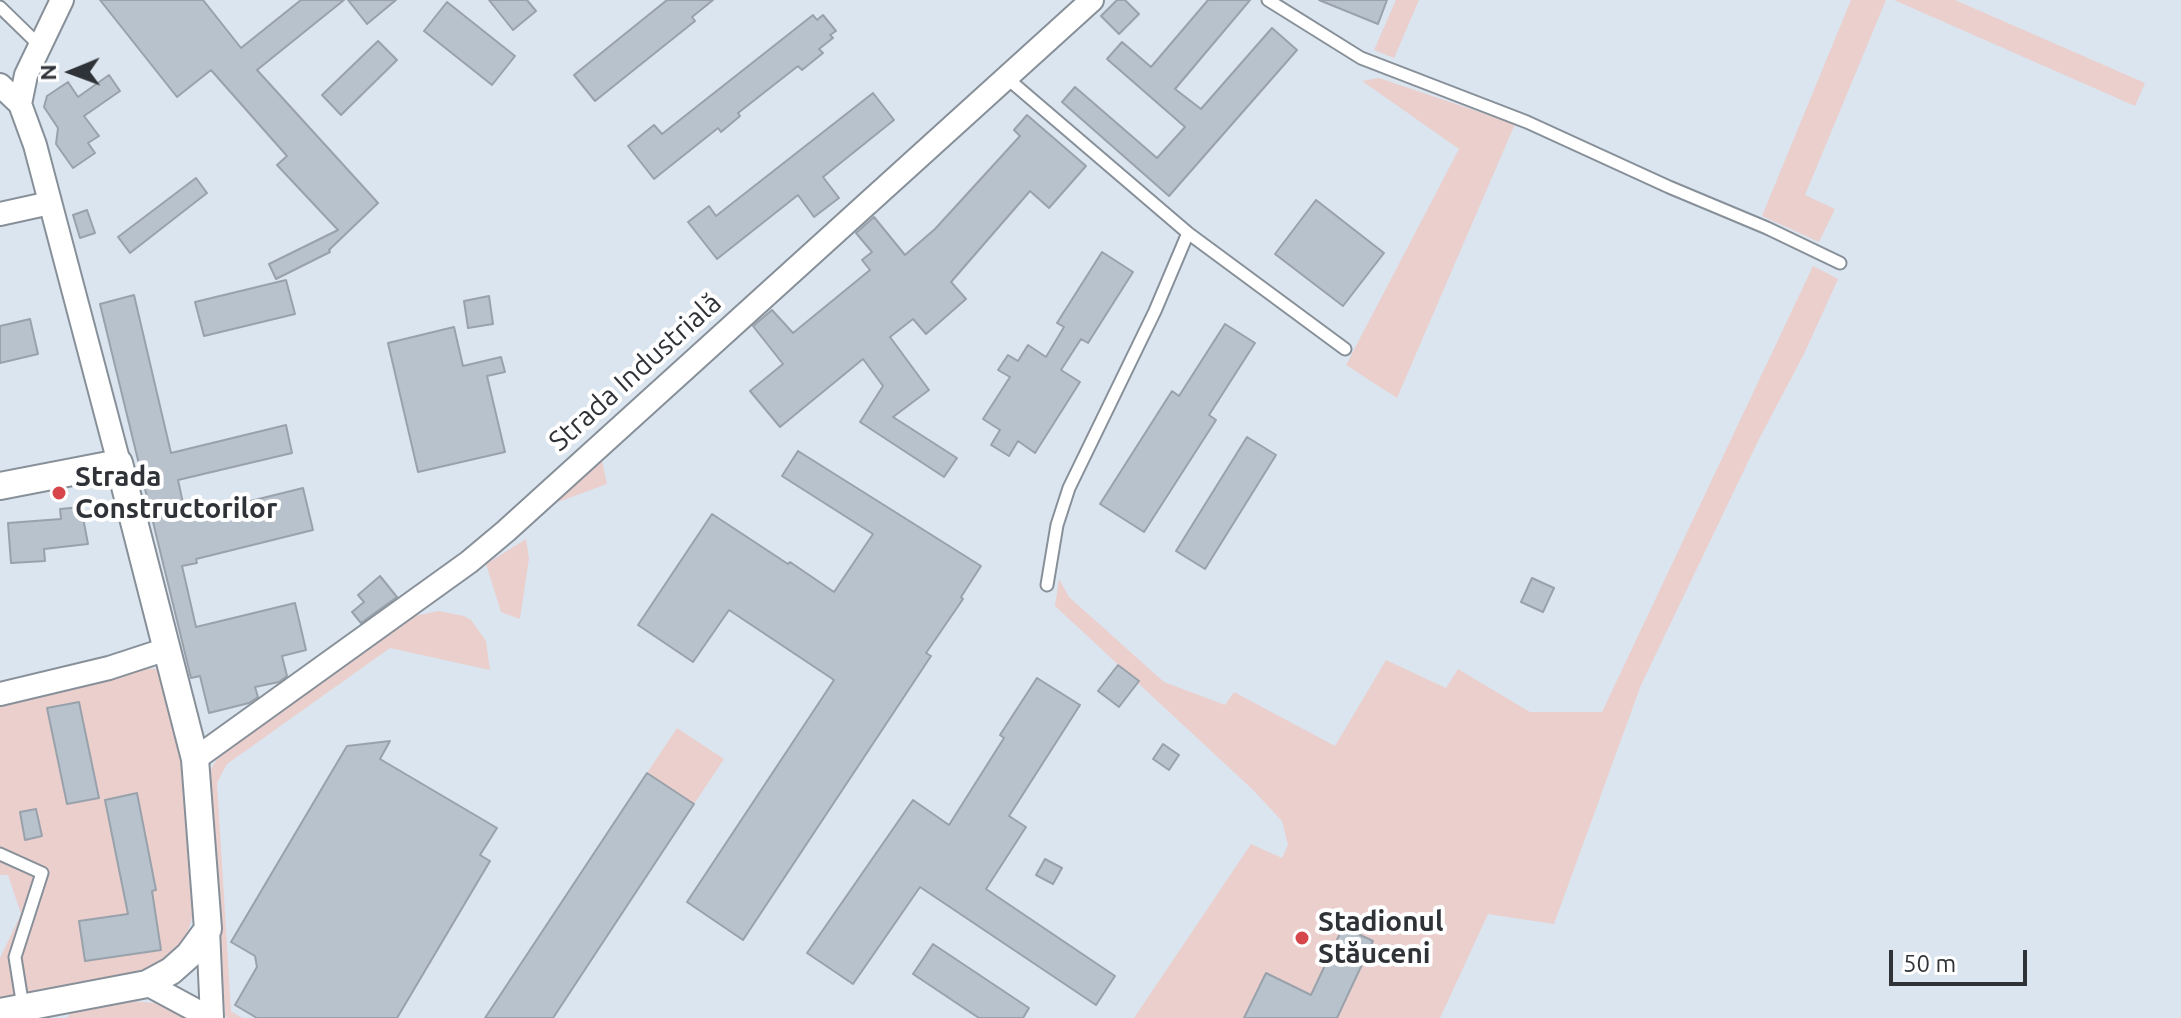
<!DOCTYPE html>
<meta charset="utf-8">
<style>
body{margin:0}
#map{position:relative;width:2181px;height:1018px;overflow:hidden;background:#dbe5ef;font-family:Ubuntu,sans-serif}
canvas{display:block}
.north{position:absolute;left:32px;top:32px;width:80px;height:80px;-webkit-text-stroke:6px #fff;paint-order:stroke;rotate:269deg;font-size:22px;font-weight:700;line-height:32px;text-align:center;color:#2f3337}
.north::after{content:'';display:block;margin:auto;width:28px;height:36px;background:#2f3337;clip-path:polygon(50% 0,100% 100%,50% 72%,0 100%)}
.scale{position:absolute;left:1889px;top:950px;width:138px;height:36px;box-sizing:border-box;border:4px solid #2f3337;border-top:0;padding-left:10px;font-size:24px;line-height:28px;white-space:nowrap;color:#2f3337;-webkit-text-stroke:6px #fff;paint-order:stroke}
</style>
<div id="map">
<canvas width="2181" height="1018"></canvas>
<div class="north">N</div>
<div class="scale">50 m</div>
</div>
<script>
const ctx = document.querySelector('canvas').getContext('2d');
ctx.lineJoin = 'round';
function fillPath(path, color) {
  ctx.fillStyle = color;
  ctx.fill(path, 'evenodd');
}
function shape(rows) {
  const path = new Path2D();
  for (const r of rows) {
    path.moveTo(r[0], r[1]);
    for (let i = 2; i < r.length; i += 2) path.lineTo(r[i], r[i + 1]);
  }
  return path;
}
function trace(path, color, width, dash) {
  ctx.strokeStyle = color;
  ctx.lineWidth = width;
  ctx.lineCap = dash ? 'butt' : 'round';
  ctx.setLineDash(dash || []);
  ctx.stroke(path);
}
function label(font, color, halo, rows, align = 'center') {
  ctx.font = font + ' Ubuntu,sans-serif';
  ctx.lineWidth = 8;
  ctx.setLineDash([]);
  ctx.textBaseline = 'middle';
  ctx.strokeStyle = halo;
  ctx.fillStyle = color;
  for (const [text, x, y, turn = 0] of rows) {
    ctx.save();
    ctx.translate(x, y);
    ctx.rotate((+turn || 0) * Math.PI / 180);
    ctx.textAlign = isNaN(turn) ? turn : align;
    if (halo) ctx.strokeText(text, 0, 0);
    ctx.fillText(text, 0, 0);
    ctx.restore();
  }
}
fillPath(shape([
 [1396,0,1419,0,1394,58,1374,50],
 [1851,0,1886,0,1805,195,1835,209,1819,242,1762,216],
 [1894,0,1955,0,2145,83,2135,106],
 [1379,78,1515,124,1397,398,1346,365,1459,149,1362,81],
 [1813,266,1838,279,1804,354,1759,439,1641,685,1554,924,1488,914,1440,1018,1134,1018,1251,844,1282,858,1288,845,1282,821,1252,789,1055,606,1059,579,1069,597,1164,682,1225,705,1234,692,1335,746,1386,660,1446,688,1458,669,1530,712,1602,712],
 [602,461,607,484,547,506],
 [526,539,529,558,520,619,501,612,486,564],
 [438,611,464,616,471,620,486,641,490,670,390,648,227,764,217,783,231,1011,242,1018,228,1018,225,1016,209,778,212,767,222,752,415,616],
 [143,668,159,669,183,754,194,911,186,938,167,962,152,970,0,1001,0,958,21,914,8,875,0,875,0,702],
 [677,728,724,759,694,804,647,773],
 [117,1000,155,1003,189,1018,67,1018,75,1007]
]), '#eacfcd');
const building = shape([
 [100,0,203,0,241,48,301,0,344,0,257,70,378,203,329,250,330,252,276,279,269,264,338,230,277,165,287,156,211,70,177,97,100,0],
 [348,0,396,0,367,24,348,0],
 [489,0,527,0,536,11,513,30,489,0],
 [667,0,713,0,692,17,695,21,595,101,574,75,667,0],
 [1117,0,1125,0,1139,14,1119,34,1101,16,1117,0],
 [1208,0,1250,0,1175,89,1201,109,1272,28,1297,50,1169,196,1062,102,1075,87,1157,158,1185,127,1107,59,1122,42,1151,67,1208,0],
 [1319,0,1387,0,1378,24,1319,0],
 [447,2,515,56,492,85,424,31,447,2],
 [813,15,817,20,823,15,836,31,830,35,833,38,819,49,823,53,802,70,798,66,738,113,740,116,721,132,718,128,654,179,628,146,654,125,662,134,813,15],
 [378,41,397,60,341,115,322,95,378,41],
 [109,75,120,91,84,116,99,136,88,143,95,153,73,168,56,144,58,128,44,107,47,96,68,82,78,97,109,75],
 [873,93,894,120,823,177,839,198,814,217,798,195,717,259,688,222,709,206,716,216,873,93],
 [1027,115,1086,166,1049,208,1030,191,951,282,966,299,926,334,913,319,890,337,929,390,893,417,957,458,944,477,860,422,883,386,863,359,780,427,750,391,783,364,753,326,772,310,793,333,870,270,862,260,872,252,856,233,874,217,905,255,935,229,1020,136,1014,130,1027,115],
 [196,178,207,193,130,253,118,237,196,178],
 [1316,200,1384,253,1343,306,1275,254,1316,200],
 [87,210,95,233,80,238,73,215,87,210],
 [1102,252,1133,272,1088,343,1081,339,1061,370,1080,382,1035,453,1018,441,1009,456,991,445,1000,430,983,419,1010,377,998,370,1008,355,1018,361,1028,345,1046,357,1064,327,1057,323,1102,252],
 [286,280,295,314,204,336,195,302,286,280],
 [134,295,171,453,286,425,292,453,178,480,186,517,303,488,313,530,196,559,197,563,182,566,196,627,295,603,306,650,282,656,287,676,279,682,255,687,258,697,249,703,209,713,200,676,191,678,100,304,134,295],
 [489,296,493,324,468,328,464,301,489,296],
 [30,319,38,354,0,363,0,326,30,319],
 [1225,324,1255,343,1209,415,1216,420,1144,532,1100,504,1172,391,1179,396,1225,324],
 [454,327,463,366,501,357,505,372,487,376,505,452,418,472,388,343,454,327],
 [1247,437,1276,455,1205,569,1176,551,1247,437],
 [798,451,981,566,961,597,963,599,926,653,931,656,743,940,687,902,834,680,729,610,693,662,638,625,712,514,788,564,790,562,834,592,873,534,782,476,798,451],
 [81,507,88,544,44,549,45,561,11,563,8,523,61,519,60,509,81,507],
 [380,576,397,597,361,623,352,612,364,602,358,595,380,576],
 [1532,578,1554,588,1543,612,1521,602,1532,578],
 [1118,665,1139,681,1119,707,1098,691,1118,665],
 [1037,678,1080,705,1009,816,1026,827,986,889,1115,976,1096,1005,920,887,853,984,807,953,913,800,949,825,1004,738,1000,735,1037,678],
 [79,702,99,798,67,804,47,708,79,702],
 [390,741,380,759,497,828,480,855,490,861,397,1018,257,1018,235,1005,257,967,255,956,231,942,347,746,390,741],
 [1163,744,1179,755,1169,770,1153,759,1163,744],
 [647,773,694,804,553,1018,485,1018,647,773],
 [137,793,156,890,152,891,161,950,85,961,79,921,128,914,105,800,137,793],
 [36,809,42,836,25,840,20,812,36,809],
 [1045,859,1062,868,1053,884,1036,875,1045,859],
 [1343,927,1373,941,1337,1018,1244,1018,1266,973,1311,995,1343,927],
 [933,944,1029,1008,1023,1018,979,1018,913,974,933,944]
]);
fillPath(building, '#b8c2cc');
trace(building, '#99a2ab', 2);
const service = shape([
 [1268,0,1361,58,1527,122,1669,187,1767,228,1840,263],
 [0,7,39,45],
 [1008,79,1188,233,1345,349],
 [1047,585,1057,525,1069,488,1155,311,1188,233],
 [0,854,42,873,15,957,23,1007]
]);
const minor = shape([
 [62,0,26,75,20,104,35,145,119,463],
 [0,85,20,104],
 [0,214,50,203],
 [0,694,109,668,167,649],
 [195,759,469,562,506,531,1092,0],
 [208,929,212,1018],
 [147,984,210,1018]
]);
const tertiary = shape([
 [0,486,119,463,195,759,208,929,189,955,171,971,147,984,0,1012]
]);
trace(service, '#879099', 15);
trace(minor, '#879099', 26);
trace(tertiary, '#879099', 30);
trace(service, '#fff', 11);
trace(minor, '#fff', 22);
trace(tertiary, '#fff', 26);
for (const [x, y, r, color] of [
 [59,493,8,"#d6464b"],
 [1302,938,8,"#d6464b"]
]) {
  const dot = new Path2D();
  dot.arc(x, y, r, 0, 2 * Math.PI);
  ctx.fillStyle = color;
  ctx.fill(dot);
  trace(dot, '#fff', 3);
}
label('28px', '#2f3337', '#fff', [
 ["Strada Industrială",635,372,-42]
]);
label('bold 28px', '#2f3337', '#fff', [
 ["Strada",75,477],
 ["Constructorilor",75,509],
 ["Stadionul",1318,922],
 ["Stăuceni",1318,954]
], 'left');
</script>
